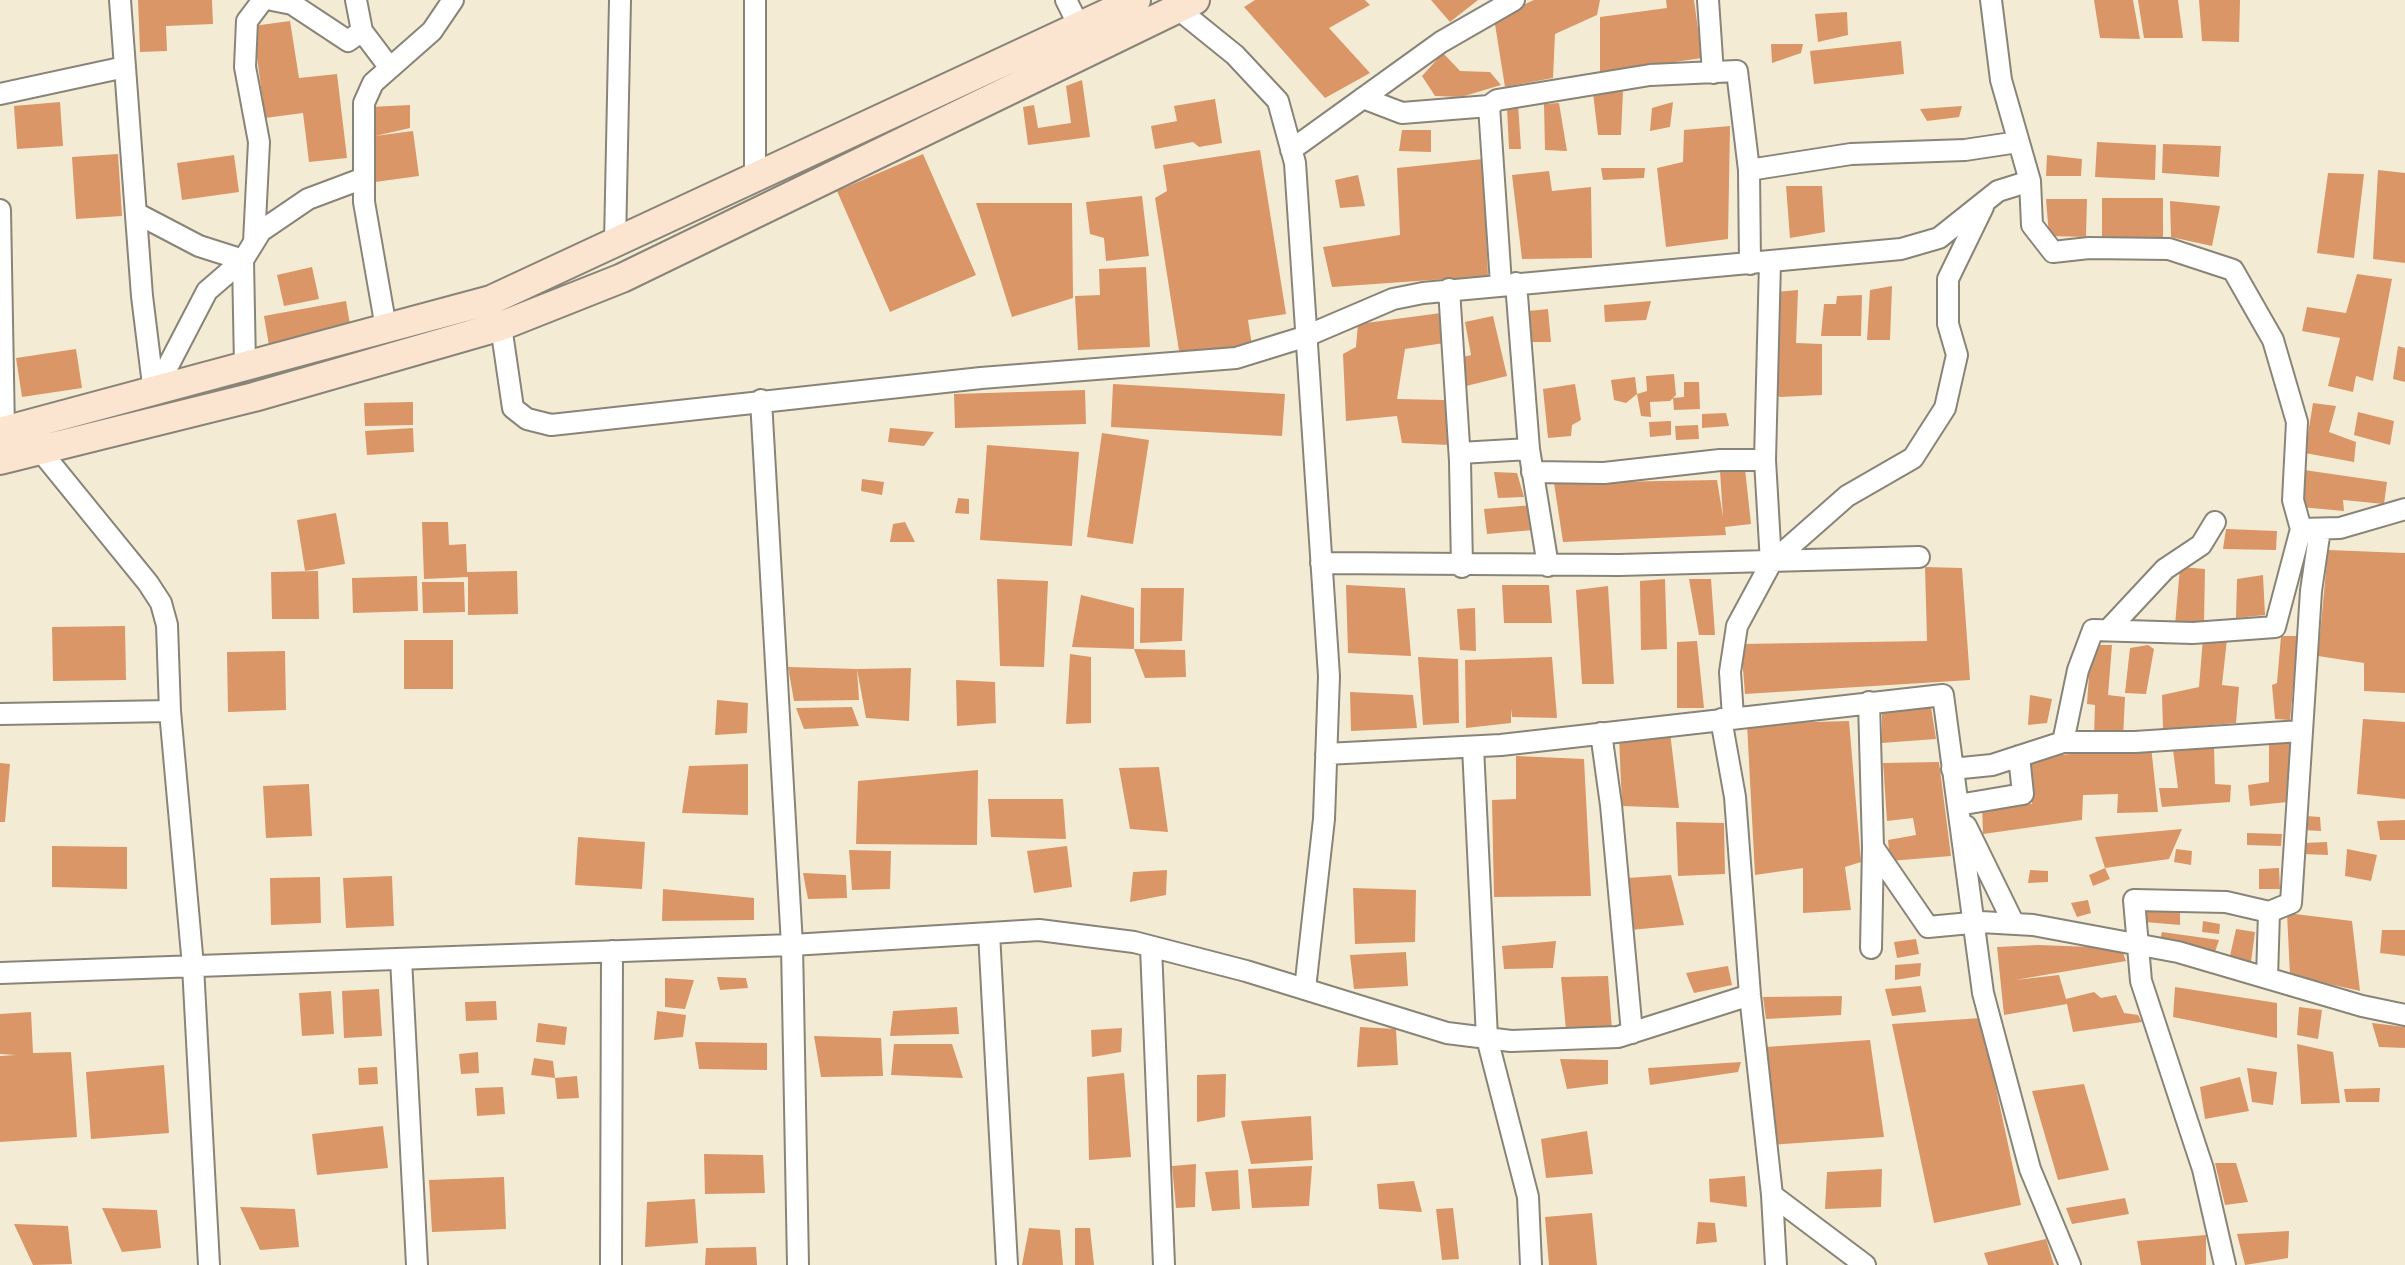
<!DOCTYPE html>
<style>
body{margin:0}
canvas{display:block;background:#f4ebd4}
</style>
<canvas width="2405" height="1265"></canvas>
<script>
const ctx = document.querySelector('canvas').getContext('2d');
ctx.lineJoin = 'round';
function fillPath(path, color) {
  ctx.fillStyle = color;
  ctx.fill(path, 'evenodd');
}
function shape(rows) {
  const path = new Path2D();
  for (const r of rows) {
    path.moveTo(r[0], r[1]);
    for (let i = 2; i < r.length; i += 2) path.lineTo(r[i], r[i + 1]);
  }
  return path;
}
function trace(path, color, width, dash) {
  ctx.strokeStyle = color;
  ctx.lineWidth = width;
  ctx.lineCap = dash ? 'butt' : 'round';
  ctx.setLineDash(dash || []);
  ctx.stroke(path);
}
fillPath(shape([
 [138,0,212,0,213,24,166,26,167,51,140,52],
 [1255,0,1365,0,1370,5,1329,28,1370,73,1325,98,1244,7],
 [1431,0,1478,0,1450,22],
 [1534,0,1600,0,1597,15,1555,34,1553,78,1505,87,1494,18],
 [1666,0,1694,0,1702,58,1600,73,1600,17,1667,8],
 [2094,0,2133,0,2140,39,2100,38],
 [2138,0,2178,0,2183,38,2144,38],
 [2199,0,2240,0,2239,42,2202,41],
 [1847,12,1848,35,1818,42,1815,14],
 [290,21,299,78,337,74,347,158,309,162,303,113,265,118,253,26],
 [1901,41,1904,74,1814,84,1810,51],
 [1771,44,1803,44,1801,53,1772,63],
 [1443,53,1460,71,1490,72,1501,85,1461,97,1435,96,1422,76],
 [1082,80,1090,137,1028,145,1023,107,1034,105,1038,128,1071,123,1066,86],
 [1623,91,1621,135,1598,135,1593,93],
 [1215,99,1222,143,1199,147,1193,142,1155,149,1151,126,1177,121,1174,106],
 [60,102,63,146,17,149,14,106],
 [1673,102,1670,127,1650,131,1652,108],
 [1559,103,1567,151,1545,150,1544,104],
 [1518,104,1521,149,1509,149,1507,108],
 [410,105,410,128,375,136,413,131,419,176,375,182,369,137,370,107],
 [1962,106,1959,117,1927,121,1920,109],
 [1730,126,1728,239,1666,247,1657,168,1683,162,1684,130],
 [1402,130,1431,130,1431,152,1399,151],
 [2097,142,2156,145,2155,180,2095,177],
 [2163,144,2221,146,2219,177,2162,173],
 [1260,150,1286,314,1248,320,1252,346,1180,357,1155,198,1167,191,1163,165],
 [118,154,122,216,76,219,72,157],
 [923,154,976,275,890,312,837,191],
 [234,155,239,192,182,200,177,163],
 [2047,155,2082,159,2081,176,2046,176],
 [1483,159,1488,276,1332,287,1323,247,1400,235,1397,168],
 [1601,168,1645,168,1644,178,1603,180],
 [2378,170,2405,173,2405,263,2373,259],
 [1549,171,1552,191,1591,187,1592,258,1522,259,1512,175],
 [2328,173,2364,174,2354,258,2317,253],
 [1358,175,1365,206,1340,208,1335,180],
 [1786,186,1822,186,1825,232,1790,238],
 [1142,196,1149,256,1106,261,1104,238,1090,234,1086,202],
 [2102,198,2163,198,2163,237,2102,238],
 [2046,199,2087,199,2086,237,2049,236],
 [2170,201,2220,206,2212,246,2171,237],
 [976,203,1072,203,1073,298,1012,317],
 [312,267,319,299,284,306,277,275],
 [1146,267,1150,347,1078,350,1075,296,1100,295,1099,269],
 [2357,274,2392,279,2373,381,2356,376,2353,392,2328,386,2340,338,2302,331,2307,307,2346,313],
 [1892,286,1890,340,1867,340,1870,290],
 [1798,290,1796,343,1822,344,1822,395,1780,397,1773,392,1776,292],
 [1862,295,1861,336,1821,336,1824,304,1836,304,1837,296],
 [346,301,352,336,270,351,264,316],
 [1651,301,1646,320,1605,322,1604,305],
 [1548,309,1551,342,1528,342,1529,311],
 [1441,313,1444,343,1405,349,1397,399,1445,400,1450,445,1402,443,1397,416,1346,421,1343,354,1356,347,1358,324],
 [1493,316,1507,376,1462,387,1455,359,1471,355,1465,322],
 [2398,346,2405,348,2405,382,2393,379],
 [76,349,82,388,22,397,16,358],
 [1674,374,1676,395,1670,401,1650,402,1651,417,1641,416,1637,394,1647,391,1646,376],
 [1635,377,1637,394,1626,403,1614,400,1611,380],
 [1684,382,1699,382,1700,409,1674,410,1673,398,1684,397],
 [1113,384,1285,394,1282,436,1111,427],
 [1575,384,1581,420,1572,425,1571,436,1548,438,1543,389],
 [1085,390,1086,424,955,428,954,394],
 [413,402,413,425,365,426,364,403],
 [2313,403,2336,406,2329,432,2356,442,2354,462,2305,453],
 [2358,412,2394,421,2390,445,2354,435],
 [1726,413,1729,426,1702,428,1702,414],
 [1671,421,1671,435,1650,437,1649,422],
 [1698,425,1699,439,1676,440,1675,426],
 [413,428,414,452,367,455,365,431],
 [890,428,934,432,924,446,888,442],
 [1102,433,1149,440,1133,544,1087,537],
 [987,445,1079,452,1072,546,980,540],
 [1745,469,1751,524,1725,527,1726,535,1563,542,1554,483,1717,480,1723,517,1720,471],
 [2304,470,2387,482,2384,504,2343,500,2344,511,2300,507],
 [1494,472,1517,473,1524,497,1498,498],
 [862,479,884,482,882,495,861,491],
 [958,498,969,499,969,514,955,513],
 [1533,505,1533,530,1487,534,1484,509],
 [336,513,345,564,305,571,297,520],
 [422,522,448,522,449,545,466,544,467,572,517,571,518,614,468,615,468,577,424,579],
 [905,522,915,542,890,542,893,524],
 [2226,529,2277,531,2276,550,2223,549],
 [2328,550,2405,553,2405,693,2364,691,2364,663,2318,656],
 [1925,567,1962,568,1970,680,1745,694,1741,644,1927,641],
 [2180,567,2205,569,2204,625,2175,625],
 [318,571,319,619,272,619,271,572],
 [2263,575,2265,615,2236,618,2237,579],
 [417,576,418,611,353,613,352,578],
 [997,579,1048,581,1044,667,1000,666],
 [1665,579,1667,649,1641,650,1640,581],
 [1689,579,1711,579,1715,635,1699,635],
 [422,582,464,582,465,612,423,613],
 [1346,585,1405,588,1411,656,1348,653],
 [1502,585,1549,585,1552,623,1504,623],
 [1608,586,1614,684,1582,684,1576,590],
 [1141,588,1184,588,1182,641,1140,643],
 [1081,595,1134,608,1134,649,1072,647],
 [1475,608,1476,651,1460,650,1457,609],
 [125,626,126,680,53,681,52,627],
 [2281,636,2298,636,2290,720,2275,719,2272,685,2277,683],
 [2203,638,2227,639,2222,685,2239,687,2236,723,2163,729,2162,695,2199,687],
 [404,640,453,640,453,689,404,689],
 [1697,641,1704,708,1677,708,1677,642],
 [2091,645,2112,645,2108,695,2125,697,2123,738,2094,737,2095,705,2087,704],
 [2148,645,2154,649,2146,694,2125,693,2130,648],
 [1134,649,1185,650,1186,677,1145,678],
 [285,651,286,710,228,712,227,652],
 [1070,654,1091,657,1091,723,1066,724],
 [1418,657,1458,659,1459,723,1423,725],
 [1552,657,1557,718,1512,717,1511,708,1511,723,1466,728,1465,660],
 [788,667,857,669,859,700,794,701],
 [911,668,909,721,866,718,857,669],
 [956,680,995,682,996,723,957,726],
 [1350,692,1413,695,1417,728,1351,731],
 [2030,695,2052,699,2047,723,2028,725],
 [717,700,748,703,747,733,715,735],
 [852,707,859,726,804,729,796,708],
 [1931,707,1936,739,1882,743,1882,711],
 [2363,719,2405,722,2405,799,2357,794],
 [1849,721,1861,862,1845,867,1851,910,1803,913,1803,868,1755,875,1747,724],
 [1670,732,1679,808,1622,806,1619,736],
 [2269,742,2290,742,2287,802,2250,806,2248,785,2269,782],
 [2151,746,2158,812,2117,813,2118,794,2083,795,2082,820,1983,834,1982,805,2032,804,2031,758],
 [2214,747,2215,784,2231,785,2230,802,2162,807,2159,788,2178,788,2173,750],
 [1516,756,1584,759,1591,896,1494,897,1492,800,1516,799],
 [1939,762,1951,856,1890,861,1888,840,1916,835,1913,818,1887,821,1883,763],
 [0,763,10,764,5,822,0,822],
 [748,764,748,815,682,813,689,766],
 [1159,767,1168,832,1130,829,1119,768],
 [978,770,977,845,856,844,858,781],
 [309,784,312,836,266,838,263,786],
 [988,799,1063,799,1066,839,991,837],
 [2306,816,2320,817,2321,831,2303,830],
 [2405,820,2405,840,2380,840,2377,821],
 [1676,822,1724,823,1725,874,1678,876],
 [2182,829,2169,859,2105,868,2095,837],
 [2247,833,2282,834,2281,846,2247,845],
 [578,837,645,842,642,889,575,885],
 [2327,842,2328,855,2303,854,2304,843],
 [52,846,127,847,127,889,52,887],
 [1067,846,1072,887,1034,893,1027,851],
 [2176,849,2192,851,2191,865,2174,862],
 [2347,849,2377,855,2371,881,2345,876],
 [849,850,891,851,890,889,852,890],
 [2105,868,2110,879,2093,886,2089,875],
 [2279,868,2280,889,2259,889,2259,869],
 [1167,870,1166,895,1130,902,1133,872],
 [2030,870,2048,871,2048,882,2028,883],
 [803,873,846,875,847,898,808,899],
 [1671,875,1684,925,1630,930,1628,878],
 [392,876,394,926,346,928,343,878],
 [320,877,321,923,271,925,270,878],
 [1353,888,1416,890,1415,942,1355,944],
 [663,889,754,898,754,920,662,921],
 [2088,900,2091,913,2077,917,2071,903],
 [2149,906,2180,908,2180,925,2145,922],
 [2287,913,2352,921,2360,991,2290,975],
 [2203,921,2220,924,2219,934,2202,932],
 [2236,929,2255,932,2251,962,2230,956],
 [2382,930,2405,930,2405,956,2380,953],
 [2162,932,2219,940,2215,952,2160,940],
 [1916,939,1919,954,1897,958,1894,942],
 [1556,941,1553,968,1504,969,1502,946],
 [2038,945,2121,948,2126,961,2015,980,2059,975,2066,999,2094,992,2101,998,2116,995,2124,1013,2138,1015,2142,1022,2073,1032,2067,1004,2004,1015,1997,947],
 [1406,952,1408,986,1354,989,1350,955],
 [1921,963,1920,976,1895,980,1895,965],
 [1728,966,1732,985,1694,993,1686,973],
 [1608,976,1612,1030,1566,1030,1561,977],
 [717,977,746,978,748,988,720,990],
 [665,978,694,980,685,1009,665,1007],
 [1921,986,1926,1012,1892,1016,1885,989],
 [2175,987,2277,1003,2277,1038,2173,1017],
 [379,989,382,1036,344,1038,342,991],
 [331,991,334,1034,302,1036,299,993],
 [1842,996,1841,1015,1766,1019,1763,997],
 [496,1001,497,1020,466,1021,465,1002],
 [957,1007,959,1034,890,1036,893,1011],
 [2299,1007,2322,1010,2318,1039,2297,1035],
 [657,1011,686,1015,683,1037,654,1040],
 [31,1012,33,1053,71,1052,77,1137,0,1142,0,1056,16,1055,0,1054,0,1014],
 [1981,1018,2021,1205,1934,1223,1892,1024],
 [538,1023,567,1027,565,1045,536,1042],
 [2372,1023,2405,1027,2405,1048,2379,1047],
 [1360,1027,1396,1029,1398,1065,1357,1067],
 [1122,1028,1121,1052,1092,1057,1091,1030],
 [814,1036,881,1038,883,1076,821,1077],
 [1870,1040,1884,1137,1769,1145,1765,1047],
 [695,1042,767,1043,767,1070,699,1069],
 [894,1044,952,1044,963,1078,891,1075],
 [2297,1044,2333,1052,2340,1103,2301,1104],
 [478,1052,479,1073,461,1074,459,1054],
 [534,1058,553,1061,555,1078,531,1075],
 [1560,1059,1608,1060,1608,1084,1567,1089],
 [1741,1062,1738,1072,1650,1085,1648,1068],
 [164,1065,169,1133,91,1139,86,1072],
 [377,1067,378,1084,359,1085,358,1068],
 [2247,1068,2277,1072,2273,1105,2252,1102],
 [1124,1073,1131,1157,1089,1160,1087,1077],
 [1226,1074,1225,1117,1197,1122,1197,1075],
 [577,1076,579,1098,557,1099,555,1078],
 [2240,1077,2249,1111,2205,1119,2200,1087],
 [2084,1084,2109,1170,2058,1180,2032,1091],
 [503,1087,505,1114,477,1116,475,1088],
 [2380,1088,2379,1102,2346,1102,2344,1089],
 [1311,1116,1313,1160,1251,1164,1241,1121],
 [383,1126,388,1168,317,1175,312,1134],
 [1587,1131,1593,1174,1546,1178,1541,1139],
 [704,1154,763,1155,765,1193,705,1194],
 [2215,1163,2236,1163,2248,1202,2225,1205],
 [1196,1164,1195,1207,1176,1208,1172,1166],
 [1312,1166,1309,1206,1252,1208,1248,1169],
 [1882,1169,1881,1207,1825,1209,1827,1172],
 [1238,1170,1240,1209,1212,1211,1205,1172],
 [1745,1176,1747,1207,1710,1202,1709,1179],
 [504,1177,506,1229,432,1232,429,1180],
 [1414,1181,1422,1212,1379,1209,1377,1184],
 [2125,1198,2129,1214,2072,1224,2066,1208],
 [695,1199,698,1243,645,1247,647,1202],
 [240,1207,295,1209,299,1247,260,1250],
 [102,1208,157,1210,161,1248,122,1252],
 [1453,1208,1459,1259,1442,1260,1436,1209],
 [1592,1213,1597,1265,1549,1265,1545,1217],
 [1698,1222,1715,1223,1717,1242,1696,1244],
 [14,1224,68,1226,72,1264,33,1265],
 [1029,1228,1060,1230,1063,1265,1022,1265],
 [1075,1228,1090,1228,1094,1265,1075,1265],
 [2289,1231,2288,1258,2245,1265,2237,1234],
 [2206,1235,2206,1265,2141,1265,2137,1241],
 [2046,1239,2054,1265,1988,1265,1984,1253],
 [756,1247,757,1265,705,1265,706,1248]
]), '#da9667');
const street = shape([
 [120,0,142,296,154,393],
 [272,0,292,4,348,41,362,31],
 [356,0,362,31,390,68],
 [1066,0,1080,28],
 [1708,0,1713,73],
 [1991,0,2001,80,2030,181,2032,225,2053,252,2089,248,2169,249,2233,270,2273,340,2297,422,2293,500,2301,529,2340,528,2405,509],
 [1178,9,1235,55,1278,101,1295,163,1329,676,1324,819,1305,989],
 [0,94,125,67],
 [1363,98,1402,113,1489,106,1501,284],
 [1489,106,1497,100,1650,75,1737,71,1749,170,1750,264],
 [1291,150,1441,42,1514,0],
 [1749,170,1851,154,1965,150,2018,142],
 [755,179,755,0],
 [0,210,4,431],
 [136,213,199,246,243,260],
 [254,242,259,142,245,67,247,21,263,0],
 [615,243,620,0],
 [1770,262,1765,460,1771,563],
 [1516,283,1529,449,1548,566],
 [1449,289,1460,461,1462,567],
 [501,326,513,408,527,419,551,425,981,378,1236,358,1304,337,1393,299,1423,293,1901,249,1939,238,1998,191,2030,181],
 [386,328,364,202,364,103,373,83,432,31,453,0],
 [245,366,243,260,261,231,308,199,364,178],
 [154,393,207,291,243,260],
 [761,400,792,945,798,1265],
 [39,449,148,583,161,603,167,625,170,711,193,966,209,1265],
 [1460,453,1529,449],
 [1532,472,1604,473,1720,460,1765,460],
 [1321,563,1619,565,1919,557],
 [2109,629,2165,569,2201,545,2215,522],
 [1869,702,1873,847],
 [0,714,170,711],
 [1733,717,1730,672,1737,626,1771,563,1847,496,1913,458,1945,408,1957,355,1948,324,1948,279,1983,207],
 [1721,719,1735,797,1750,995,1772,1195,1865,1265],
 [1601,733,1611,805,1632,1033],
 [2063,742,2135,742,2301,731],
 [1473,747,1487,1038,1528,1197,1531,1265],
 [1326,754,1501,745,1943,695,1983,993,2030,1169,2070,1265],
 [1952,769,1992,765,2063,742,2078,670,2093,630,2193,633,2275,627,2301,529],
 [1958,805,2023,794,2019,756],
 [1966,826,2014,924],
 [989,933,1007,1265],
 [1151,947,1164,1265],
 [1871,948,1873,847,1928,927,1981,922,2033,925,2178,952,2362,1006,2405,1015],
 [401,959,417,1265],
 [0,973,792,945,1039,930,1134,942,1246,971,1447,1033,1511,1041,1618,1037,1750,995],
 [2267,978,2269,912,2291,903,2311,591,2320,529],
 [1772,1195,1776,1265],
 [611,1265,612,951],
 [2225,1265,2203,1169,2141,981,2134,900,2226,902,2269,912]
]);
const secondary = shape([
 [0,432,491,300,1136,0],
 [0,460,254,397,501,326,622,278,1195,0]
]);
trace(street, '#888478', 24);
trace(secondary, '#888478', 32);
trace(street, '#fff', 20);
trace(secondary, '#fce5d0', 28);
</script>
